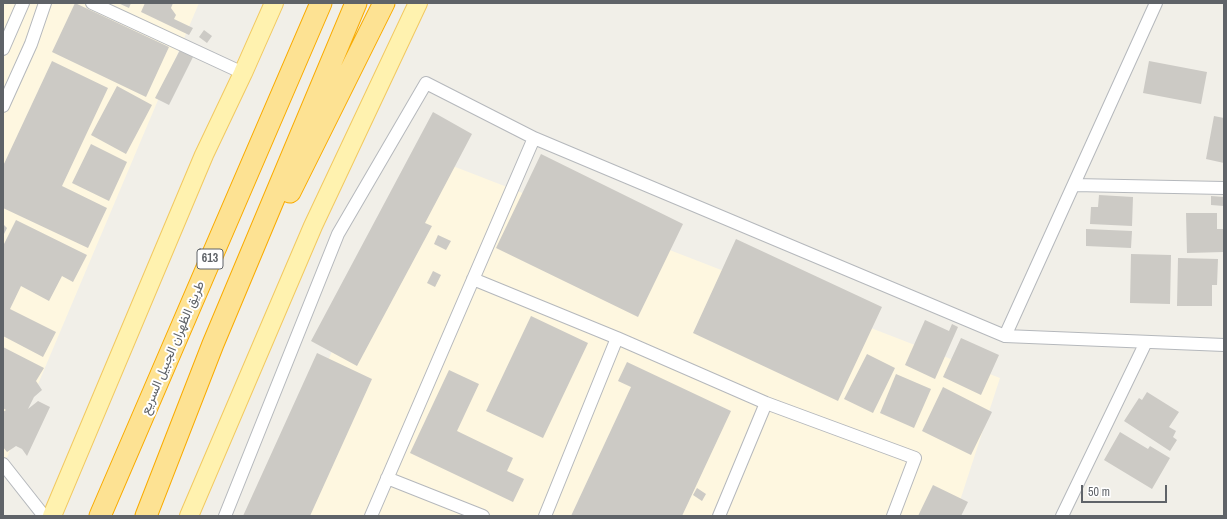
<!DOCTYPE html>
<meta charset="utf-8">
<style>
body{margin:0}
#map{position:relative;width:1227px;height:519px;overflow:hidden;background:#f1efe8;font-family:"Archivo Narrow",sans-serif}
canvas{display:block}
.frame{position:absolute;inset:0;border:4px solid #5f6368;pointer-events:none}
.scale{position:absolute;left:1081px;top:485px;width:86px;height:18px;box-sizing:border-box;border:2px solid #5f6368;border-top:0;padding-left:5px;font-size:12px;line-height:14px;white-space:nowrap;color:#5f6368;-webkit-text-stroke:3px #fff;paint-order:stroke}
</style>
<div id="map">
<canvas width="1227" height="519"></canvas>
<div class="frame"></div>
<div class="scale">50 m</div>
</div>
<script>
const ctx = document.querySelector('canvas').getContext('2d');
ctx.lineJoin = 'round';
function fillPath(path, color) {
  ctx.fillStyle = color;
  ctx.fill(path, 'evenodd');
}
function shape(rows) {
  const path = new Path2D();
  for (const r of rows) {
    path.moveTo(r[0], r[1]);
    for (let i = 2; i < r.length; i += 2) path.lineTo(r[i], r[i + 1]);
  }
  return path;
}
function trace(path, color, width, dash) {
  ctx.strokeStyle = color;
  ctx.lineWidth = width;
  ctx.lineCap = dash ? 'butt' : 'round';
  ctx.setLineDash(dash || []);
  ctx.stroke(path);
}
function label(font, color, halo, rows, align = 'center') {
  ctx.font = font + ' "Archivo Narrow",Vazirmatn,sans-serif';
  ctx.lineWidth = 4;
  ctx.setLineDash([]);
  ctx.textBaseline = 'middle';
  ctx.strokeStyle = halo;
  ctx.fillStyle = color;
  for (const [text, x, y, turn = 0] of rows) {
    ctx.save();
    ctx.translate(x, y);
    ctx.rotate((+turn || 0) * Math.PI / 180);
    ctx.textAlign = isNaN(turn) ? turn : align;
    if (halo) ctx.strokeText(text, 0, 0);
    ctx.fillText(text, 0, 0);
    ctx.restore();
  }
}
fillPath(shape([
 [3,3,199,3,3,467],
 [427,156,1000,378,955,516,262,516,309,403,377,251]
]), '#fef7e0');
fillPath(shape([
 [75,3,169,47,146,97,52,52],
 [118,3,131,3,129,8],
 [145,3,173,3,171,8,176,15,174,19,193,28,189,35,141,12],
 [204,30,212,36,207,43,199,37],
 [181,48,194,55,169,105,155,98],
 [52,61,108,88,62,186,107,208,88,248,3,208,3,166],
 [1149,61,1207,72,1201,104,1143,93],
 [117,86,152,105,126,154,91,135],
 [433,112,472,134,425,223,432,226,357,366,311,341],
 [1214,116,1224,118,1224,163,1206,159],
 [91,144,127,162,109,201,72,183],
 [541,154,683,224,638,317,496,248],
 [1099,195,1133,197,1132,226,1090,224,1091,207,1098,207],
 [1211,196,1224,197,1224,206,1211,205],
 [1186,213,1217,213,1217,229,1224,229,1224,252,1187,253],
 [16,220,87,255,73,282,62,276,49,301,21,286,10,309,56,332,43,357,3,336,3,246],
 [3,224,7,228,3,236],
 [1086,229,1132,231,1131,248,1086,246],
 [438,235,451,241,446,250,434,244],
 [736,239,882,307,838,401,693,333],
 [1131,254,1171,255,1170,304,1130,303],
 [1178,258,1218,259,1217,285,1212,285,1212,306,1177,306],
 [433,271,441,275,435,287,427,283],
 [531,316,588,343,543,438,486,411],
 [925,320,949,331,952,324,958,327,935,379,905,365],
 [961,338,999,355,981,395,943,377],
 [3,347,44,368,36,381,42,390,34,397,28,409,38,401,50,407,27,456,22,449,16,446,7,452,3,447,3,412,6,410,3,408],
 [317,353,372,379,310,516,243,516],
 [867,354,895,368,873,413,844,399],
 [627,362,731,411,682,516,571,516,631,387,618,381],
 [449,370,479,384,457,431,513,458,507,471,524,479,513,502,410,453],
 [896,374,931,389,914,428,880,413],
 [943,387,992,412,971,455,922,431],
 [1147,392,1179,412,1169,427,1176,431,1173,437,1177,440,1170,451,1124,421,1139,398,1142,400],
 [1120,432,1148,449,1150,446,1170,458,1152,489,1104,460],
 [933,485,968,502,961,516,918,516],
 [697,488,706,494,702,501,693,495]
]), '#cccac5');
const street = shape([
 [92,3,243,73],
 [3,49,23,3],
 [3,106,31,44,45,3],
 [1074,185,1224,188],
 [473,279,617,338,766,403,915,458,893,516],
 [1005,336,1156,3],
 [3,464,44,516],
 [387,478,483,516],
 [225,516,338,234,426,83,534,138,1005,336,1224,345],
 [371,516,534,138],
 [545,516,617,338],
 [719,516,766,403],
 [1062,516,1146,342]
]);
const primary = shape([
 [52,516,204,155,243,73,274,3],
 [189,516,313,226,418,3]
]);
const highway = shape([
 [290,192,384,3],
 [100,516,321,3],
 [146,516,213,344,356,3]
]);
trace(street, '#b5b8bc', 14);
trace(primary, '#f2c960', 20);
trace(highway, '#f9ab00', 23);
trace(street, '#fff', 12);
trace(primary, '#fff2af', 18);
trace(highway, '#fde293', 21);
for (const [x, y, w] of [
 [210,259,26]
]) {
  const box = new Path2D();
  box.roundRect(x - w / 2, y - 10, w, 20, 3);
  ctx.fillStyle = '#fff';
  ctx.fill(box);
  trace(box, '#5f6368', 1);
}
label('bold 12px', '#5f6368', null, [
 ["613",210,259]
]);
label('13px', '#5f6368', '#fff', [
 ["طريق الظهران الجبيل السريع",173,348,-67]
]);
</script>
